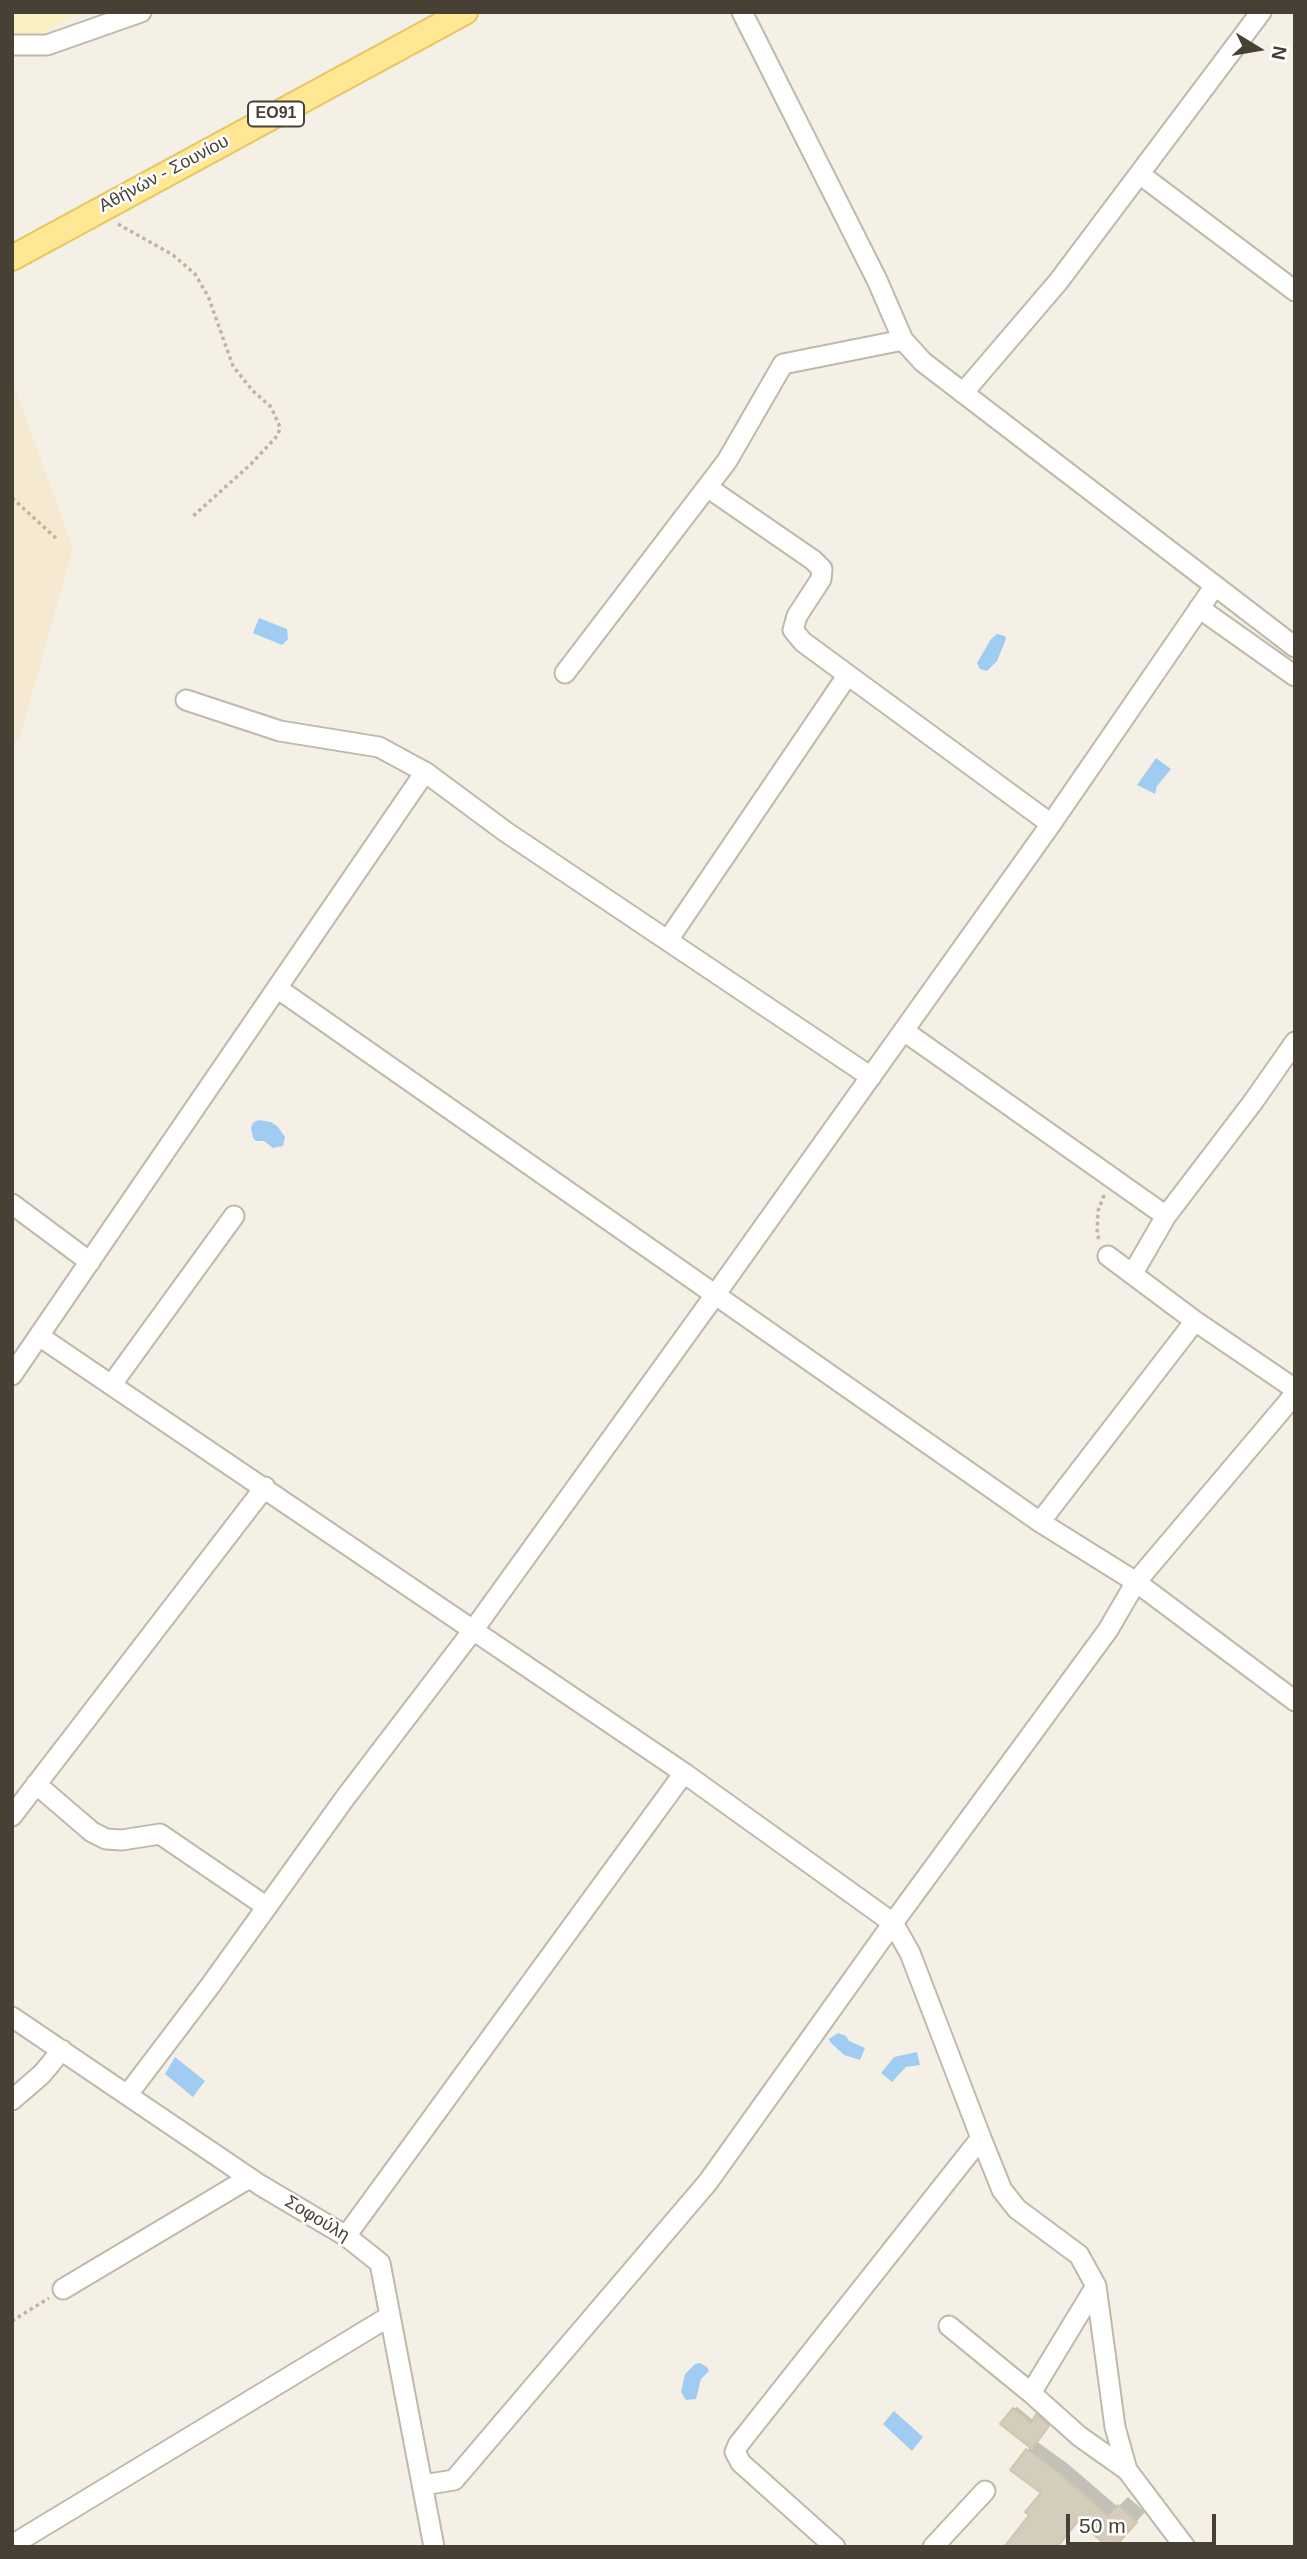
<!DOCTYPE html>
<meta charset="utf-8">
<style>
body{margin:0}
#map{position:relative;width:1307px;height:2559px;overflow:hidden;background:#f4f0e6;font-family:Helvetica,sans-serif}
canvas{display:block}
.frame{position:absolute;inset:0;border:14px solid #474135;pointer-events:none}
.north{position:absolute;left:1223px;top:14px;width:70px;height:70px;-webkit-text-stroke:5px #fff;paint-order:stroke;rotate:101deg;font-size:19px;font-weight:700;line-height:28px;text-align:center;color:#474135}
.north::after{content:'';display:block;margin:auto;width:24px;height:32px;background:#474135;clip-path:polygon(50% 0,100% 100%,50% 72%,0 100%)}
.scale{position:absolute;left:1066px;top:2514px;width:150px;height:32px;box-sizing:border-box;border:4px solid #474135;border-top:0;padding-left:9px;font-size:21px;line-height:24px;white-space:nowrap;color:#474135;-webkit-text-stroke:5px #fff;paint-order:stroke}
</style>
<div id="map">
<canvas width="1307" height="2559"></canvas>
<div class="frame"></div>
<div class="north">N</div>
<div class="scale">50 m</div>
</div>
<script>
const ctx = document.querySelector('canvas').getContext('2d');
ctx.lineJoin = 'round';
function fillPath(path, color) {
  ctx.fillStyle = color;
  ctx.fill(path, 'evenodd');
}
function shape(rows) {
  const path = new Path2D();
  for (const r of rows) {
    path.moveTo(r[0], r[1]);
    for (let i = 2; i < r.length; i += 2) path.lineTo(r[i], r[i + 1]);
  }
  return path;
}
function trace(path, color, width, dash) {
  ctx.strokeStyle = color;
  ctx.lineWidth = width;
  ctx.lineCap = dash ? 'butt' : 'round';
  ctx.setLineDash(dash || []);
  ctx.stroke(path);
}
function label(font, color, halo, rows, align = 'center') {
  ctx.font = font + ' Helvetica,sans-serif';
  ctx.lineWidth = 5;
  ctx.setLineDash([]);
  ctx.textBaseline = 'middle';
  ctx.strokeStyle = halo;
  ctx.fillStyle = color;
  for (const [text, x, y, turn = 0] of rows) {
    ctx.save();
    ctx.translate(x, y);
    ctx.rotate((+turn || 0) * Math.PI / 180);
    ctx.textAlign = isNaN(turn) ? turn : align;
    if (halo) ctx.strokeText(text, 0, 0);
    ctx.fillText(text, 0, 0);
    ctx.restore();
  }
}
fillPath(shape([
 [12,380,73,548,20,737,12,748]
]), '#f6e9d1');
fillPath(shape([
 [12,12,80,12,12,49]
]), '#f9f0c1');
fillPath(shape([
 [259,618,287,629,288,639,282,645,253,633],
 [997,634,1005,636,1006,639,997,661,987,671,980,669,977,663,991,639],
 [1156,758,1171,769,1157,786,1155,794,1137,785],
 [258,1120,271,1122,278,1127,285,1137,283,1146,273,1148,264,1141,256,1141,253,1138,251,1128,253,1123],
 [838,2033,846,2036,849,2041,865,2048,860,2060,844,2055,830,2042,829,2039],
 [917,2052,920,2065,906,2067,892,2082,881,2073,894,2057],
 [175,2057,205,2081,193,2097,165,2074],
 [700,2363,707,2367,709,2371,701,2379,696,2399,686,2400,681,2392,685,2374,695,2364],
 [894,2411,923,2437,912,2451,883,2424]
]), '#a1ccf2');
fillPath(shape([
 [1017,2407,1034,2421,1040,2413,1051,2422,1036,2441,1068,2464,1118,2507,1128,2497,1145,2512,1121,2539,1079,2520,1031,2515,1044,2493,1013,2470,1031,2446,1014,2409]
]), '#0003');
const building = shape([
 [1013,2408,1031,2423,1036,2414,1049,2426,1032,2449,1000,2424,1013,2408],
 [1026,2449,1059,2473,1108,2516,1118,2505,1137,2522,1115,2547,1108,2547,1078,2521,1057,2547,1004,2547,1029,2515,1025,2512,1041,2493,1010,2470,1026,2449]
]);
fillPath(building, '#d5cdbb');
trace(building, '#d0c5ae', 2);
const minor = shape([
 [742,12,877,280,903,340,923,362,1295,647],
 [12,45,47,45,141,12],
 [1141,175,1295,291],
 [963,393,1058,282,1261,12],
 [707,487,813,560,822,569,821,579,797,616,793,630,803,642,1051,824],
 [1199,608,1295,676],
 [565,673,727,461,783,364,903,340],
 [186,700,280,731,379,747,425,772,506,832,871,1077],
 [668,940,847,676],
 [277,988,1040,1522,1136,1582,1295,1394],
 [904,1031,1166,1216],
 [12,1204,90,1262],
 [1108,1256,1195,1321,1295,1389],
 [1133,1273,1166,1216,1253,1102,1295,1042],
 [39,1336,684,1773,893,1923,910,1953,981,2138,738,2445,735,2452,741,2463,835,2547],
 [12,1375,425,772],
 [112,1384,234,1216],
 [1040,1522,1195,1321],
 [36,1784,92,1832,106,1839,122,1840,160,1834,267,1907],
 [12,1816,265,1487],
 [12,2017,260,2185,346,2236,380,2263,434,2547],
 [128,2094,210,1986,345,1798,474,1629,715,1295,1051,824,1214,587],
 [12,2100,42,2074,62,2050],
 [981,2138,1002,2190,1017,2209,1079,2255,1096,2286,1031,2393,1079,2436,1127,2470],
 [346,2236,684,1773],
 [1096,2286,1115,2427,1127,2470,1185,2547],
 [63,2289,249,2178],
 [949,2326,1031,2393],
 [423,2485,454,2480,708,2182,893,1923,1108,1630,1136,1582,1295,1701],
 [12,2545,390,2316],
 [933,2547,985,2491]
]);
const major = shape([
 [12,258,465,12]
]);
trace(minor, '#bfb9a9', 23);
trace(major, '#e6c661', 28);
trace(shape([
 [118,224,173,255,195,274,208,296,233,366,252,390,271,407,280,427,278,435,251,464,191,518],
 [12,498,57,539],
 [1099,1239,1097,1234,1098,1211,1104,1195],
 [12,2321,49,2298]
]), '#c1b699', 3.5, [3.5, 3.5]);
trace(minor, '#fff', 19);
trace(major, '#ffe794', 24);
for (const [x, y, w] of [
 [276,114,56]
]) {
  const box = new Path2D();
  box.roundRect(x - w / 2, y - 12.5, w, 25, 5);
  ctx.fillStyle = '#fff';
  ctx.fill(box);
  trace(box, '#474135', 2);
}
label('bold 16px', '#474135', null, [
 ["ΕΟ91",276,114]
]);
label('18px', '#474135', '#fff', [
 ["Αθήνών - Σουνίου",164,174,-28],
 ["Σοφούλη",317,2219,31]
]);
</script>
